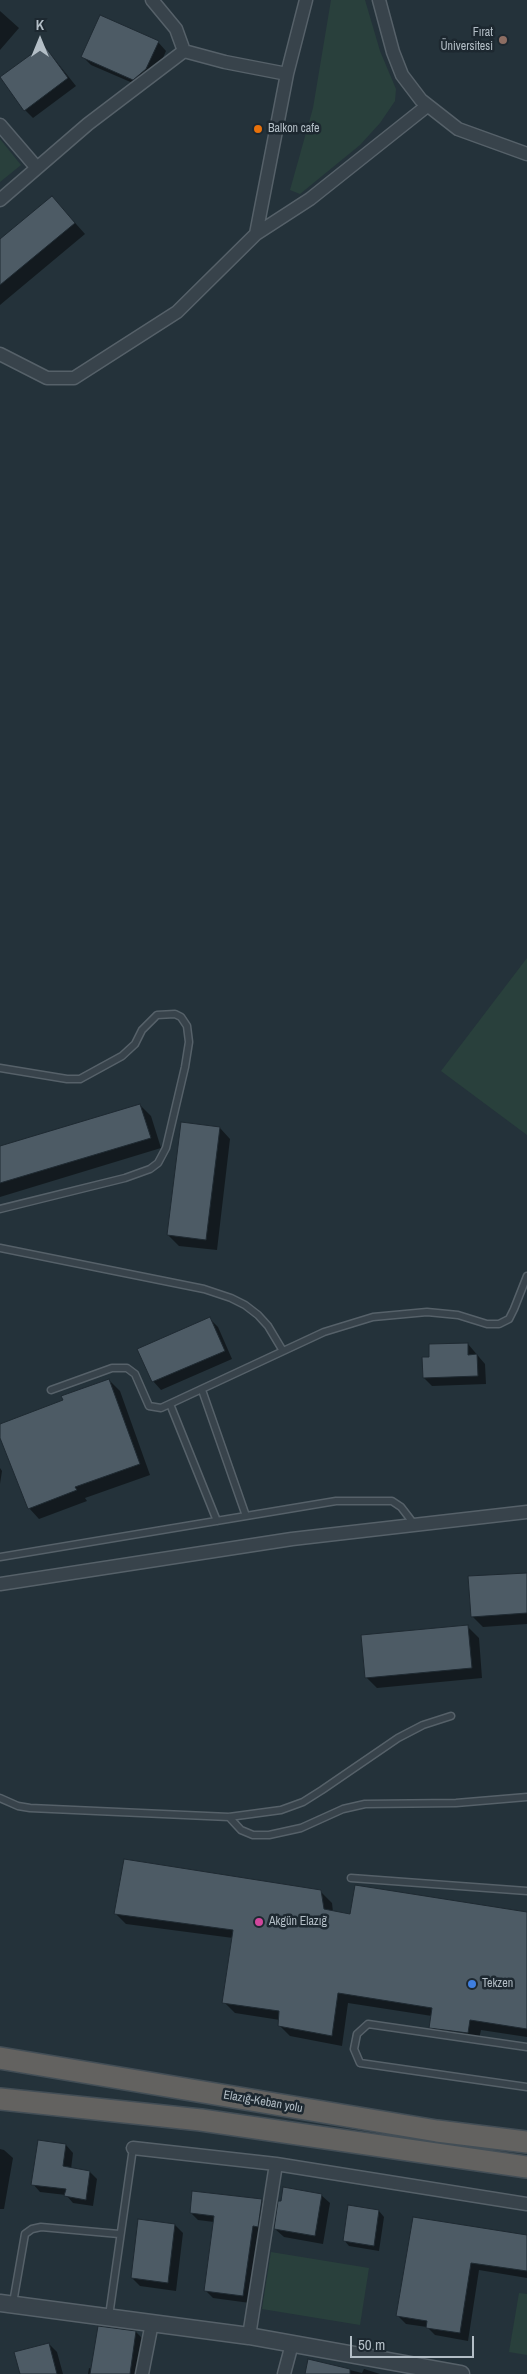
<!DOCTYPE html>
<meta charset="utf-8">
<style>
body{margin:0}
#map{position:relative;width:527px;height:2374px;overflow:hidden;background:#24323a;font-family:"Archivo Narrow",sans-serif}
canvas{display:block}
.north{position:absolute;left:15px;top:15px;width:50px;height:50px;-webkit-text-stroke:4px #1d2830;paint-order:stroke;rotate:0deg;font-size:14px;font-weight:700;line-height:20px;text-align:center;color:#b3bec6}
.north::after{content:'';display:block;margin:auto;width:18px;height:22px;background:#b3bec6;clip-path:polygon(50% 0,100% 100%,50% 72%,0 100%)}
.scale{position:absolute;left:350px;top:2336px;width:124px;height:22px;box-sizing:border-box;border:2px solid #b3bec6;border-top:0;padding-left:6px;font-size:15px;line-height:18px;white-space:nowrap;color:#b3bec6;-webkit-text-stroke:4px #1d2830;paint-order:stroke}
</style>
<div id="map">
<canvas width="527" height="2374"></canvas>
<div class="north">K</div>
<div class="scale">50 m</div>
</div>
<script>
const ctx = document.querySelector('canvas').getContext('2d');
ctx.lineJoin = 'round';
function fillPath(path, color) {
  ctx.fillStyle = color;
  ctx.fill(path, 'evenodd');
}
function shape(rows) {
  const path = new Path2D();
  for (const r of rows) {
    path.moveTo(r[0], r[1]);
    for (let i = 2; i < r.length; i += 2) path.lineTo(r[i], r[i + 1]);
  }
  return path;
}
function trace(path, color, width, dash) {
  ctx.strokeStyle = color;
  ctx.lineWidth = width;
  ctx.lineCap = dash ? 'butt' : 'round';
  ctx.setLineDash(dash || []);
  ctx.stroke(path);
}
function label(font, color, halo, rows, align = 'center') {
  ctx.font = font + ' "Archivo Narrow",sans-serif';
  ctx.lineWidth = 5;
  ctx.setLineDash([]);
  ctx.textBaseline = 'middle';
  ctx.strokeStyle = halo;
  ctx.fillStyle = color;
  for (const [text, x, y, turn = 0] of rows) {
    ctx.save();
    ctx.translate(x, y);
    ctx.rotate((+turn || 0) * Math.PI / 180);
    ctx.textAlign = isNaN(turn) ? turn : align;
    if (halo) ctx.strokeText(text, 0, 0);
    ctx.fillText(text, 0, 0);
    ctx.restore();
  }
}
fillPath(shape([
 [331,0,365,0,380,51,396,89,395,101,380,123,360,145,300,194,290,190,313,108],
 [0,139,21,165,0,182],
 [527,958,527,1135,441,1071],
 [271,2252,369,2268,360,2325,262,2309],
 [519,2293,527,2294,527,2355,509,2352]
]), '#29403c');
fillPath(shape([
 [0,11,19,28,0,50],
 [158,42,166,51,154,78,142,87,91,65,83,57],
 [44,46,76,86,33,118,25,110],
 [52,197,85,234,0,305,0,240],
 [140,1105,151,1116,161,1148,0,1197,0,1148],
 [220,1128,230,1139,217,1250,179,1246,168,1235],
 [210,1319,218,1327,232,1359,161,1390,153,1381],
 [468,1344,485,1364,486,1384,432,1386,424,1378,430,1358],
 [109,1380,120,1391,150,1475,85,1498,87,1501,39,1519,29,1508,0,1435,0,1426,65,1401],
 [0,1468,2,1471,0,1484],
 [527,1574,527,1624,483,1627,472,1616],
 [468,1627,479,1638,482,1678,377,1688,366,1677],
 [321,1892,332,1903,333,1912,351,1915,527,1913,527,2037,481,2030,478,2044,441,2038,431,2027,432,2016,348,2003,342,2046,290,2036,279,2025,280,2020,235,2013,224,2002,233,1938,126,1924,115,1913],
 [66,2145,73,2153,71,2169,90,2172,97,2179,93,2206,73,2203,66,2195,40,2192,33,2184],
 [0,2149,4,2150,13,2158,4,2209,0,2209],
 [321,2195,330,2203,323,2244,284,2237,275,2229],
 [262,2200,269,2207,250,2303,213,2298,205,2290,214,2222,198,2220,191,2213],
 [349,2207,379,2211,384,2217,379,2251,349,2246,344,2240],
 [414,2219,527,2236,527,2278,479,2270,468,2341,435,2335,427,2327,406,2324,398,2316],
 [175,2225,183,2233,176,2291,140,2286,132,2278],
 [136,2332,143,2339,137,2374,88,2374,89,2368,92,2369],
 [49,2344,57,2352,63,2374,21,2374],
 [309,2360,362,2373,364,2369,380,2374,306,2374]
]), '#0007');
const building = shape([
 [100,15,159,41,146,69,133,80,81,57,100,15],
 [44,45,68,78,24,111,0,77,44,45],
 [52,196,75,223,0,285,0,239,52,196],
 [140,1104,151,1138,0,1183,0,1146,140,1104],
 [181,1122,220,1127,206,1240,167,1235,181,1122],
 [210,1317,225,1351,152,1382,137,1349,210,1317],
 [468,1343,468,1355,477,1354,478,1376,423,1378,422,1357,429,1357,429,1344,468,1343],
 [109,1379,140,1464,75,1487,77,1490,28,1509,0,1438,0,1424,63,1400,61,1396,109,1379],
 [527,1573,527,1613,471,1617,468,1576,527,1573],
 [468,1625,472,1668,365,1678,361,1635,468,1625],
 [124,1859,321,1890,324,1909,350,1914,355,1885,527,1912,527,2029,470,2020,468,2033,429,2028,432,2008,338,1993,332,2036,278,2026,279,2011,222,2003,233,1930,114,1914,124,1859],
 [38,2140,66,2144,63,2166,90,2171,86,2200,64,2196,66,2189,31,2185,38,2140],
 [283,2187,322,2194,315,2236,274,2229,278,2201,281,2201,283,2187],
 [192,2191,262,2199,258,2227,253,2226,243,2296,204,2291,214,2216,190,2213,192,2191],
 [348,2205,379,2210,374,2246,343,2241,348,2205],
 [413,2217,527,2235,527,2271,471,2263,460,2333,426,2328,427,2321,396,2316,413,2217],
 [138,2219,175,2224,168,2283,131,2278,138,2219],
 [98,2326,136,2331,130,2374,90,2374,98,2326],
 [49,2343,57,2374,20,2374,14,2352,49,2343],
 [308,2359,350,2369,350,2374,305,2374,308,2359]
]);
fillPath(building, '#4d5b65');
trace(building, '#1f2a32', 1);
const service = shape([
 [0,1068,67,1079,80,1079,122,1056,135,1044,142,1030,157,1015,175,1014,181,1017,187,1026,189,1042,185,1067,166,1148,158,1163,150,1169,125,1178,0,1209],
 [0,1248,204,1289,231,1298,245,1305,258,1315,268,1326,283,1351],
 [51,1390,112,1368,127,1368,135,1374,149,1406,161,1408,324,1332,373,1317,427,1312,458,1315,487,1324,499,1324,509,1319,514,1309,527,1276],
 [202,1390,246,1516],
 [170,1404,217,1521],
 [0,1557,336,1501,392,1501,401,1507,414,1524],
 [0,1798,18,1806,30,1808,229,1817,281,1810,303,1802,322,1790,398,1738,423,1725,451,1716],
 [229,1817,241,1830,253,1835,269,1835,301,1828,343,1809,365,1804,456,1803,527,1797],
 [351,1878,527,1891],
 [527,2047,368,2024,357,2034,354,2049,360,2063,527,2087],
 [13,2303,25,2234,32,2229,41,2227,119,2234],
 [109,2316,133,2148]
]);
const minor = shape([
 [152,0,176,29,184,51,225,62,287,74],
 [379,0,393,52,402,75,421,100,458,129,527,154],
 [0,125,37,168],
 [0,200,88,124,184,51],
 [256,234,287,74,306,0],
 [0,354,47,378,74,378,177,312,256,234,310,199,427,106],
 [0,1584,292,1539,527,1512],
 [133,2148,276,2164,527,2204],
 [249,2336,276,2164],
 [142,2374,152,2323],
 [284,2374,292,2344]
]);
const tertiary = shape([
 [0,2303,249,2336,461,2374]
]);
const trunk = shape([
 [0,2058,437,2131,527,2142],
 [0,2099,201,2120,527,2167]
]);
trace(service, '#566169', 9);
trace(minor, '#566169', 15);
trace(tertiary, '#566169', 19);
trace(trunk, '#434e56', 24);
trace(service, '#38434b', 6);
trace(minor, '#38434b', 12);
trace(tertiary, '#38434b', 16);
trace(trunk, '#636260', 21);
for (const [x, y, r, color] of [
 [503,40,5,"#8d6e63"],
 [258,129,5,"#e8710a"],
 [259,1922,5,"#d1479c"],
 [472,1984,5,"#3f7fe0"]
]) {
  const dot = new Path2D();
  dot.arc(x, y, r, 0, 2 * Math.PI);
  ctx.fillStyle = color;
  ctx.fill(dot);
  trace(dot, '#1d2830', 2);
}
label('12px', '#b3bec6', '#1d2830', [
 ["Fırat",493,33,"right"],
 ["Üniversitesi",493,47,"right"],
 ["Balkon cafe",268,129],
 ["Akgün Elazığ",269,1922],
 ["Tekzen",482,1984]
], 'left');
label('12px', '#b3bec6', '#1d2830', [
 ["Elazığ-Keban yolu",263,2102,10]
]);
</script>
